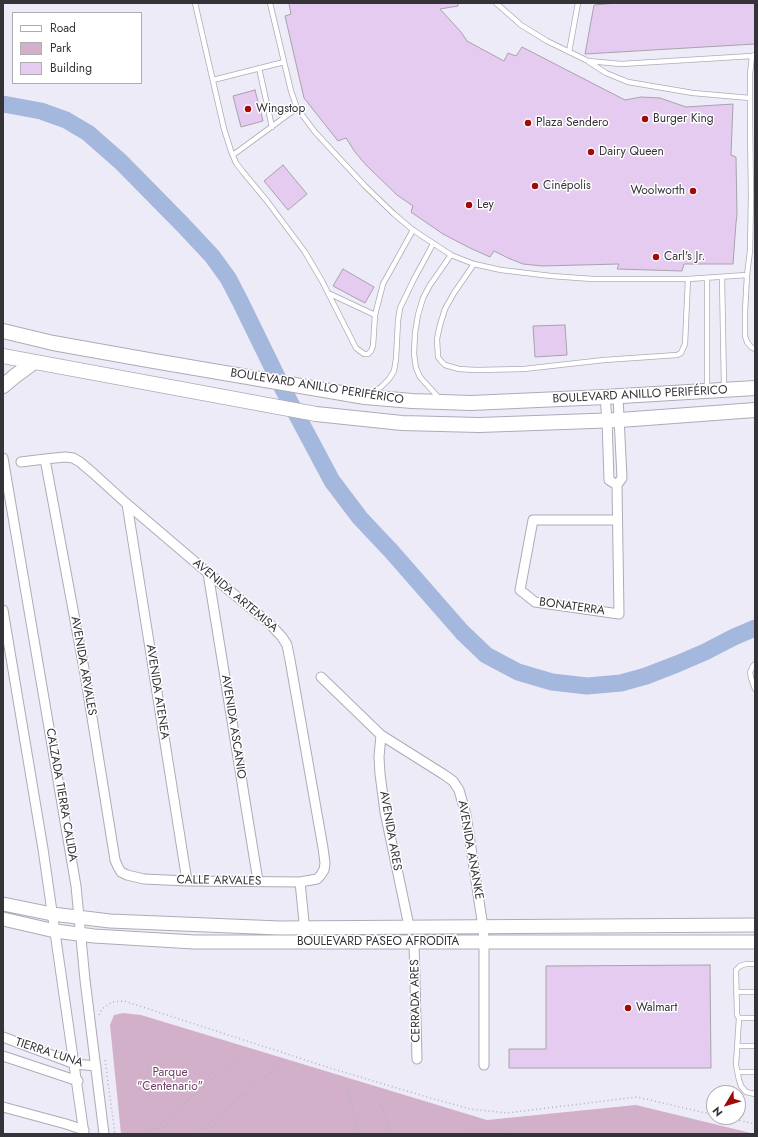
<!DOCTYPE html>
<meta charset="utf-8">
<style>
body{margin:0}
#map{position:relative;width:758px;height:1137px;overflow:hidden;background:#eeebf8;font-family:Jost,sans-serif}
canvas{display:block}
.frame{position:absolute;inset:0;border:4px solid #343338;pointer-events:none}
.legend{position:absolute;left:12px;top:12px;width:130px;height:72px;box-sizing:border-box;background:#fff;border:1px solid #aeadaf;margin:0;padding:5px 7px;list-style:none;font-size:12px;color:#343338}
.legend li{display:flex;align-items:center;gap:8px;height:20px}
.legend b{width:20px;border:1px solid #aeadaf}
.north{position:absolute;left:706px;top:1085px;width:40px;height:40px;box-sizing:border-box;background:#fff;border:1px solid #aeadaf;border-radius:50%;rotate:232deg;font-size:11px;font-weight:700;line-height:16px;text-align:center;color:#343338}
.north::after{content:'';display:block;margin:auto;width:14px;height:18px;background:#a20a0a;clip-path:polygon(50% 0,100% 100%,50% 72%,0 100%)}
</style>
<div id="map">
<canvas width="758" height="1137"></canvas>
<div class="frame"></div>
<ul class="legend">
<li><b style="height:5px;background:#fff"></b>Road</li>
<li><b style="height:11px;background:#d2b0ca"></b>Park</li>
<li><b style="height:11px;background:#e4cbef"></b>Building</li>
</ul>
<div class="north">N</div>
</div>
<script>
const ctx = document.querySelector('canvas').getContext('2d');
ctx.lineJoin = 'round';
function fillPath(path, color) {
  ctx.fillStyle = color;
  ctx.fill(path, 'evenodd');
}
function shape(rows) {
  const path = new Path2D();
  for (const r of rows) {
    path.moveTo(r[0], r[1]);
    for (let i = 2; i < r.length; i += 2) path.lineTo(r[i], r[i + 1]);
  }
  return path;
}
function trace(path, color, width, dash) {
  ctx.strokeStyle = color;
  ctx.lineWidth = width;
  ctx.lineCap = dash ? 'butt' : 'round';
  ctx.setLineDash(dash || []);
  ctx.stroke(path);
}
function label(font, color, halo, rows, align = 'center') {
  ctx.font = font + ' Jost,sans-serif';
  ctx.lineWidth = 3;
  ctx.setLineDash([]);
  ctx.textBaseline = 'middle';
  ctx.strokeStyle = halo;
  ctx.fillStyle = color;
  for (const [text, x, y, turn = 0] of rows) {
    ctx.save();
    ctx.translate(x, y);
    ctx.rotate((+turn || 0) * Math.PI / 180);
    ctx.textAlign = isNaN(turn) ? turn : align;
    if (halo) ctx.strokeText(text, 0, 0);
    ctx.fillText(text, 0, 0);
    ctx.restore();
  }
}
fillPath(shape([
 [123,1013,141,1015,487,1120,636,1105,755,1134,121,1134,110,1025,114,1015]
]), '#d2b0ca');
trace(shape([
 [3,104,41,111,66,120,88,133,121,162,183,225,212,256,228,278,240,301,283,389,332,481,360,518,392,552,462,632,486,655,518,672,552,682,587,686,621,683,646,676,677,664,705,652,734,637,755,628]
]), '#a3b8dc', 17);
const building = shape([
 [290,3,458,3,458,6,440,9,461,32,467,41,504,61,508,53,516,56,522,47,625,100,641,97,660,98,686,107,733,104,731,155,736,157,737,215,736,223,733,264,684,264,682,271,617,269,619,264,542,266,523,264,508,258,494,251,490,257,470,248,443,234,411,212,413,206,397,195,366,165,355,152,346,138,338,141,304,98,285,16,291,14,289,4,290,3],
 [617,3,755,3,755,44,585,54,594,5,617,3],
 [255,90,263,121,241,127,233,96,255,90],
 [283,165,307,194,288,210,264,181,283,165],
 [343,269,374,287,365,303,333,286,343,269],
 [565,325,567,355,535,357,533,326,565,325],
 [710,965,711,1068,509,1068,509,1049,546,1049,546,966,710,965]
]);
fillPath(building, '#e4cbef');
trace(building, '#a8a1ac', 1);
const lane = shape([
 [195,3,224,129,231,151,236,163,243,172,267,201,305,252,322,281,356,348,364,354,368,354,371,351,373,346,375,315,383,284,413,230],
 [270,3,291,91,297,108,315,132,365,186,394,214,413,230,451,255,474,264,501,270,551,276,593,279,688,279,747,275,750,251,751,197,750,125,750,74,752,56,755,55],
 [496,3,521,25,547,41,588,61,621,64,752,56],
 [569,52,578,3],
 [589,62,606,73,628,82,693,93,750,98],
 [259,68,272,127],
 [213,80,284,62],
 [233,155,297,108],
 [474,264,454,293,445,309,440,325,437,339,438,357,441,361,445,365,459,369,476,370,524,369,604,360,677,355,681,353,685,344,688,279],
 [747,275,745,312,745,336,747,342,751,347,755,349],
 [722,277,724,388],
 [707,278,707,388],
 [328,293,375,315],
 [371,394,381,387,389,379,394,371,396,359,398,321,400,308,414,279,433,244],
 [439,398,420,377,416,368,414,354,415,333,418,315,423,298,430,285,451,255],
 [755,664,753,666,750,672,751,678,755,689],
 [755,964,746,964,740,966,736,970,737,1015,739,1018,755,1018],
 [736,992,755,992],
 [739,1018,736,1065,739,1080,741,1086,746,1092,755,1094],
 [738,1046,755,1046],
 [738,1072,755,1072]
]);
const street = shape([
 [605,397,607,420,609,480,617,485],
 [3,458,76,886,85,980,104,1134],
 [21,462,45,459,65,457,73,458,80,462,94,474,127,504,208,573,269,623,282,637,287,645,290,660,323,848,325,863,324,870,320,876,317,879,300,882,187,881,144,879,127,875,121,872,118,867,115,860,85,674,45,459],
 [617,485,619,614,535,602,520,590,533,520,617,520],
 [617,485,622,478,618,397],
 [127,504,187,881],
 [208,573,258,881],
 [3,610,43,849,84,1134],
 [321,677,381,735,443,774,453,781,459,790,466,815,483,927,484,942,484,1065],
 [381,735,379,757,380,774,385,812,409,926],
 [300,882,305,932],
 [414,942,417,1059],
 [3,1037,75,1064,96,1066],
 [3,1056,78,1081],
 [3,1107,66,1124,84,1130]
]);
const secondary = shape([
 [3,904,52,914,110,921,279,928,755,925],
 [3,919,55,931,94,936,194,942,755,942]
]);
const primary = shape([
 [3,331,53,343,154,361,365,397,412,401,471,403,605,397,755,388],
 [3,356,316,414,402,423,479,425,620,420,755,410],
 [3,386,15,376,34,362]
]);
trace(lane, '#aeabb7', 6);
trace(street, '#aeabb7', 11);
trace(secondary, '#aeabb7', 15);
trace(primary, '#aeabb7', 16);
trace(shape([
 [99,1015,102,1009,112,1002,124,1001,330,1068,427,1097,470,1109,507,1113,637,1097,714,1115],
 [105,1060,115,1134],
 [348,1090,359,1134],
 [379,1100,390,1134],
 [724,1117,755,1124],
 [465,1131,498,1131,521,1134],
 [148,1134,241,1055],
 [196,1134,277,1067]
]), '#b3b1bb', 1.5, [1, 3]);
trace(lane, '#fff', 4.5);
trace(street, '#fff', 9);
trace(secondary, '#fff', 13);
trace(primary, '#fff', 14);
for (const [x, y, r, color] of [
 [248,109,4,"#a20a0a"],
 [645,119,4,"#a20a0a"],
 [528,123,4,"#a20a0a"],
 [591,152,4,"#a20a0a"],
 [535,186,4,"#a20a0a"],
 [693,191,4,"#a20a0a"],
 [469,205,4,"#a20a0a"],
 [656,257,4,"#a20a0a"],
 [628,1008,4,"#a20a0a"]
]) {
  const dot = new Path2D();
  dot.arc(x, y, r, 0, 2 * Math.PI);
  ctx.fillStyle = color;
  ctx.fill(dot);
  trace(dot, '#fff', 1.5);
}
label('12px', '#343338', '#fff', [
 ["Wingstop",256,109],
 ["Burger King",653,119],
 ["Plaza Sendero",536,123],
 ["Dairy Queen",599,152],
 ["Cinépolis",543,186],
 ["Woolworth",685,191,"right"],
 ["Ley",477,205],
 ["Carl's Jr.",664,257],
 ["Walmart",636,1008]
], 'left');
label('12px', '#343338', '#fff', [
 ["BOULEVARD ANILLO PERIFÉRICO",317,387,9],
 ["BOULEVARD ANILLO PERIFÉRICO",640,395,-3],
 ["AVENIDA ARTEMISA",235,596,40],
 ["BONATERRA",572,607,8],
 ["AVENIDA ARVALES",83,666,80],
 ["AVENIDA ATENEA",157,692,81],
 ["AVENIDA ASCANIO",233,727,81],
 ["CALZADA TIERRA CALIDA",61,795,80],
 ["AVENIDA ARES",390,831,80],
 ["AVENIDA ANANKE",470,850,80],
 ["CALLE ARVALES",219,881,1],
 ["BOULEVARD PASEO AFRODITA",378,942],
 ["CERRADA ARES",416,1001,-91],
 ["TIERRA LUNA",49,1053,18]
]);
label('12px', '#724269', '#fff', [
 ["Parque",170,1073],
 ["\"Centenario\"",170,1087]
]);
</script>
